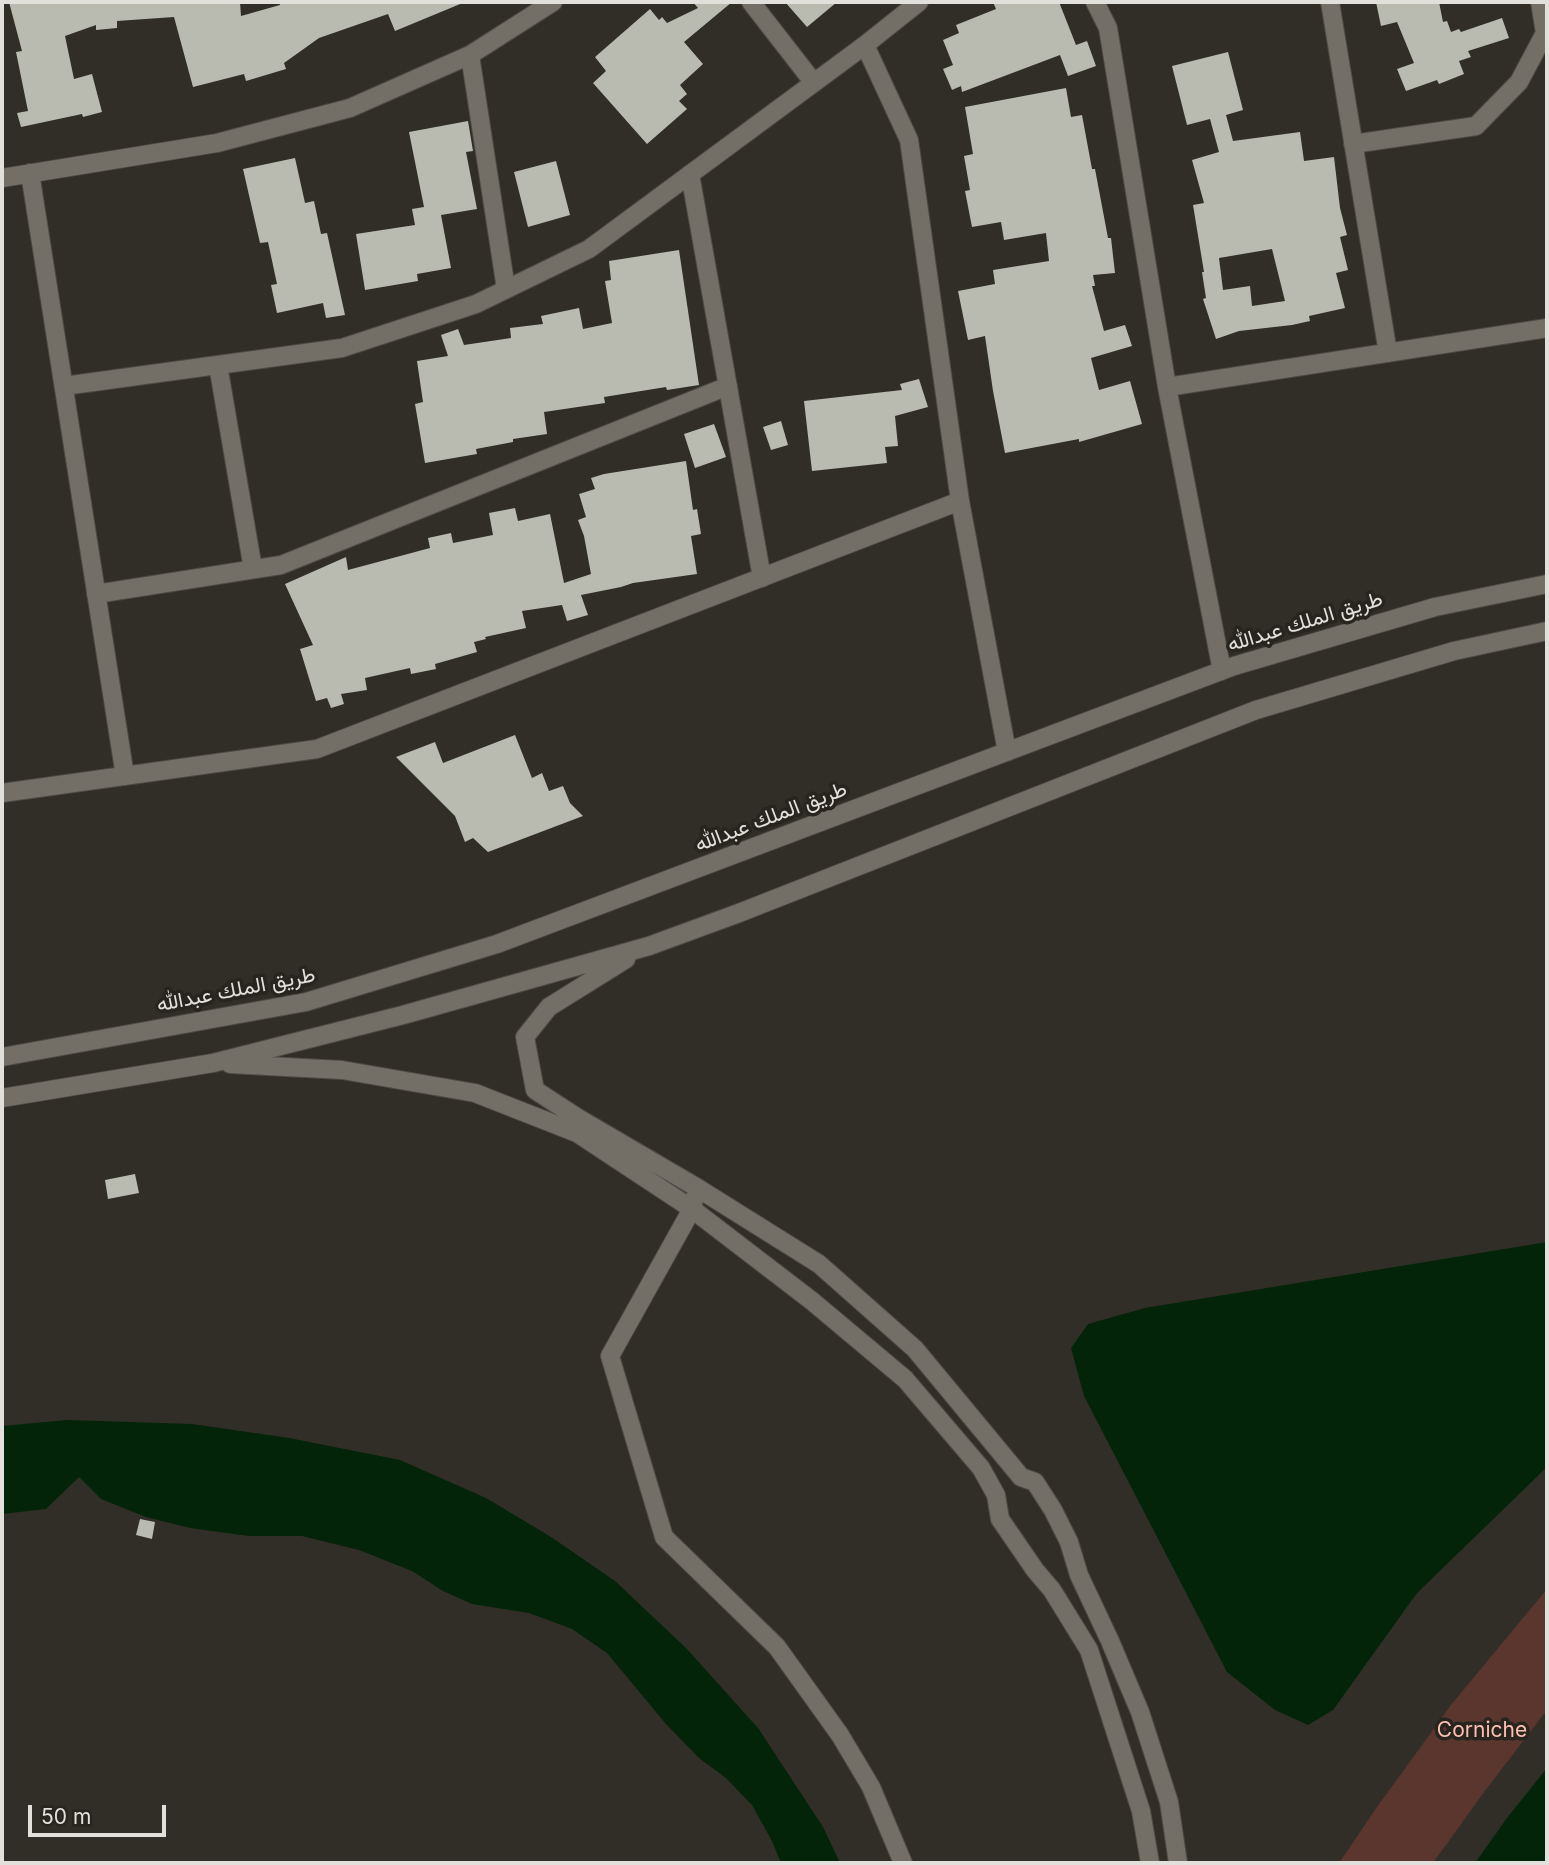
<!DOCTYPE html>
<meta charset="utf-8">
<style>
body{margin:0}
#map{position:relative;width:1549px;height:1865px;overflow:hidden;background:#312e27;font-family:Inter,sans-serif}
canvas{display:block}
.frame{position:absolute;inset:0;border:4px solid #e2e0db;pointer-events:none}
.scale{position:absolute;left:28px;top:1805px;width:138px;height:32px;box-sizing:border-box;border:4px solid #e2e0db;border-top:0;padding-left:9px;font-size:21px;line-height:24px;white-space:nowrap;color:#e2e0db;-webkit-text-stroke:5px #27251d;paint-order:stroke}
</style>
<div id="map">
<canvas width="1549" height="1865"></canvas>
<div class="frame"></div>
<div class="scale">50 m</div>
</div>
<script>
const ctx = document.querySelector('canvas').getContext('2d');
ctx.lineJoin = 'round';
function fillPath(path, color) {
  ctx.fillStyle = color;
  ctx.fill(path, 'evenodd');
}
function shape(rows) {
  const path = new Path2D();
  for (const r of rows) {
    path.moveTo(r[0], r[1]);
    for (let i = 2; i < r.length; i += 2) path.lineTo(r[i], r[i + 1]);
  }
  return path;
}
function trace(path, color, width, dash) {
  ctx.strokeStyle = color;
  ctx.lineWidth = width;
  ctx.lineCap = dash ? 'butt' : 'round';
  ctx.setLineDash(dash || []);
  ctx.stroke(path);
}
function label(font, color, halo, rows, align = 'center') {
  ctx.font = font + ' Inter,Vazirmatn,sans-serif';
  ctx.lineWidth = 7;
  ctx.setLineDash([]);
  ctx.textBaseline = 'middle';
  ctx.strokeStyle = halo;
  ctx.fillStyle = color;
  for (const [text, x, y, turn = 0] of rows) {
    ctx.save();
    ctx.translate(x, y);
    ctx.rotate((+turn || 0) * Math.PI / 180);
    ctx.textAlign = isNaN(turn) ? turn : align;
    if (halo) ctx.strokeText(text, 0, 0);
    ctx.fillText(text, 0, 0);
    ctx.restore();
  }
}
fillPath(shape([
 [1547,1589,1547,1710,1484,1792,1433,1863,1339,1863,1377,1807,1451,1705]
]), '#5a362f');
fillPath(shape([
 [1547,1242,1547,1467,1417,1593,1333,1710,1308,1725,1275,1710,1227,1672,1084,1396,1071,1348,1088,1324,1145,1308],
 [67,1420,192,1424,289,1438,400,1460,486,1498,551,1537,615,1581,686,1648,758,1728,823,1827,840,1863,781,1863,772,1841,752,1805,726,1778,699,1758,666,1724,607,1653,572,1629,529,1613,472,1604,443,1591,412,1571,359,1550,302,1536,249,1536,190,1528,146,1517,101,1499,79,1477,46,1509,2,1514,2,1426],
 [1547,1768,1547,1863,1475,1863,1507,1818]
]), '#032408');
fillPath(shape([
 [9,2,240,2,241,16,280,5,279,2,465,2,395,31,388,14,319,38,284,63,286,69,246,81,244,74,193,87,174,17,117,21,117,28,96,30,96,25,65,36,74,79,92,74,102,112,83,117,82,114,21,127,17,113,28,111,16,52,22,51],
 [693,2,732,2,684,42,703,64,680,85,687,94,679,101,687,109,647,144,593,83,606,71,595,57,650,9,659,20,662,17,667,23,698,8],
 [785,2,837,2,807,27],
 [993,2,1059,2,1076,45,1087,41,1096,66,1068,76,1060,55,962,92,961,86,952,90,943,69,953,65,943,40,959,33,956,25,996,9],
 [1376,2,1439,2,1443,22,1447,21,1451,32,1459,29,1461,32,1502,18,1509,38,1468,51,1471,57,1459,61,1464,74,1439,84,1437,80,1406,91,1397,69,1414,63,1397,22,1381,26],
 [1228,52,1243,110,1226,115,1233,141,1300,132,1304,161,1334,157,1340,208,1347,235,1340,237,1348,270,1336,273,1345,308,1309,316,1310,321,1292,325,1239,331,1216,339,1203,299,1206,298,1202,272,1204,272,1193,205,1204,203,1192,160,1219,152,1210,119,1187,125,1172,66],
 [1272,249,1285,301,1252,306,1250,286,1223,290,1219,258],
 [1066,88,1071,117,1082,115,1092,169,1095,169,1108,238,1111,238,1115,273,1093,275,1095,286,1092,286,1104,331,1125,325,1132,346,1091,358,1099,390,1130,381,1142,424,1079,442,1079,439,1005,453,993,391,985,336,968,340,958,291,995,284,993,270,1049,261,1046,233,1004,240,1001,222,972,227,965,191,970,190,964,156,973,154,965,107],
 [468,121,473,151,466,152,477,209,441,215,451,268,417,274,418,281,365,290,356,234,415,225,412,209,424,207,409,132],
 [295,158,305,203,314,201,321,234,327,233,345,315,326,318,323,303,277,313,271,285,277,284,268,242,260,243,243,169],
 [556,161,570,215,528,227,514,172],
 [679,250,699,385,667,390,666,387,604,397,605,403,544,412,547,434,513,439,513,442,476,449,477,454,425,463,415,404,423,402,417,361,448,356,441,335,458,329,464,345,511,338,510,328,543,324,541,316,579,308,583,329,612,323,605,281,611,280,609,261],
 [919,379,928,407,895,416,898,446,885,447,887,463,812,471,804,401,902,390,900,384],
 [781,421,788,445,771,450,763,427],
 [714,424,726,457,695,468,684,434],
 [686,461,693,510,697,509,701,534,691,536,697,574,633,583,621,587,581,595,588,615,567,621,562,605,522,611,526,628,485,637,486,639,474,642,477,652,435,664,436,669,411,674,410,668,365,678,367,690,341,694,344,704,331,708,327,698,316,701,300,649,313,645,285,584,346,557,348,570,430,548,428,538,451,533,453,543,493,535,489,513,515,508,518,521,550,514,564,583,591,574,584,536,578,520,586,517,579,494,595,489,591,478,604,474],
 [515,735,532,778,542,773,549,791,563,786,570,803,583,816,488,852,473,838,465,842,455,816,396,757,435,742,443,763],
 [135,1174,139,1193,108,1199,105,1180],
 [140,1519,155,1522,152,1539,136,1535]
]), '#b9bbb1');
const minor = shape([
 [751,2,814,83],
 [1095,2,1108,28,1167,387,1222,671],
 [1330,2,1388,353],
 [865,45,909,140,960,501,1007,752],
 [470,55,506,289],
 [1353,144,1476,126,1519,82,1545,33,1540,2],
 [30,173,125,776],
 [690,174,762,578],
 [2,178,217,143,350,108,470,55,553,2],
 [218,365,253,569],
 [64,386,342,348,476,304,589,249,865,45,919,2],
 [1167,387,1547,328],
 [96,594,281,565,728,386],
 [2,793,317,749,960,501],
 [626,959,549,1007,525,1037,535,1090,578,1118,696,1187,819,1264,915,1349,1021,1477,1035,1482,1053,1510,1069,1542,1079,1575,1110,1641,1140,1712,1169,1802,1178,1863],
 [2,1057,306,1002,497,944,1234,666,1435,607,1547,584],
 [230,1064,342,1070,475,1093,577,1133,692,1209,812,1301,905,1379,981,1468,996,1495,1000,1519,1035,1570,1052,1590,1089,1650,1141,1811,1150,1863],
 [2,1098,213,1063,403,1015,649,946,739,913,1256,710,1454,651,1547,631],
 [694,1199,692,1209,610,1356,664,1537,777,1647,840,1735,871,1787,903,1863]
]);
trace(minor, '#4d4b45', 20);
trace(minor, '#736f67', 18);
label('21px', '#e2e0db', '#27251d', [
 ["طريق الملك عبدالله",1305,622,-17],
 ["طريق الملك عبدالله",771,817,-21],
 ["طريق الملك عبدالله",236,990,-11]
]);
label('21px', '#fdbfb2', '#27251d', [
 ["Corniche",1482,1731]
]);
</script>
